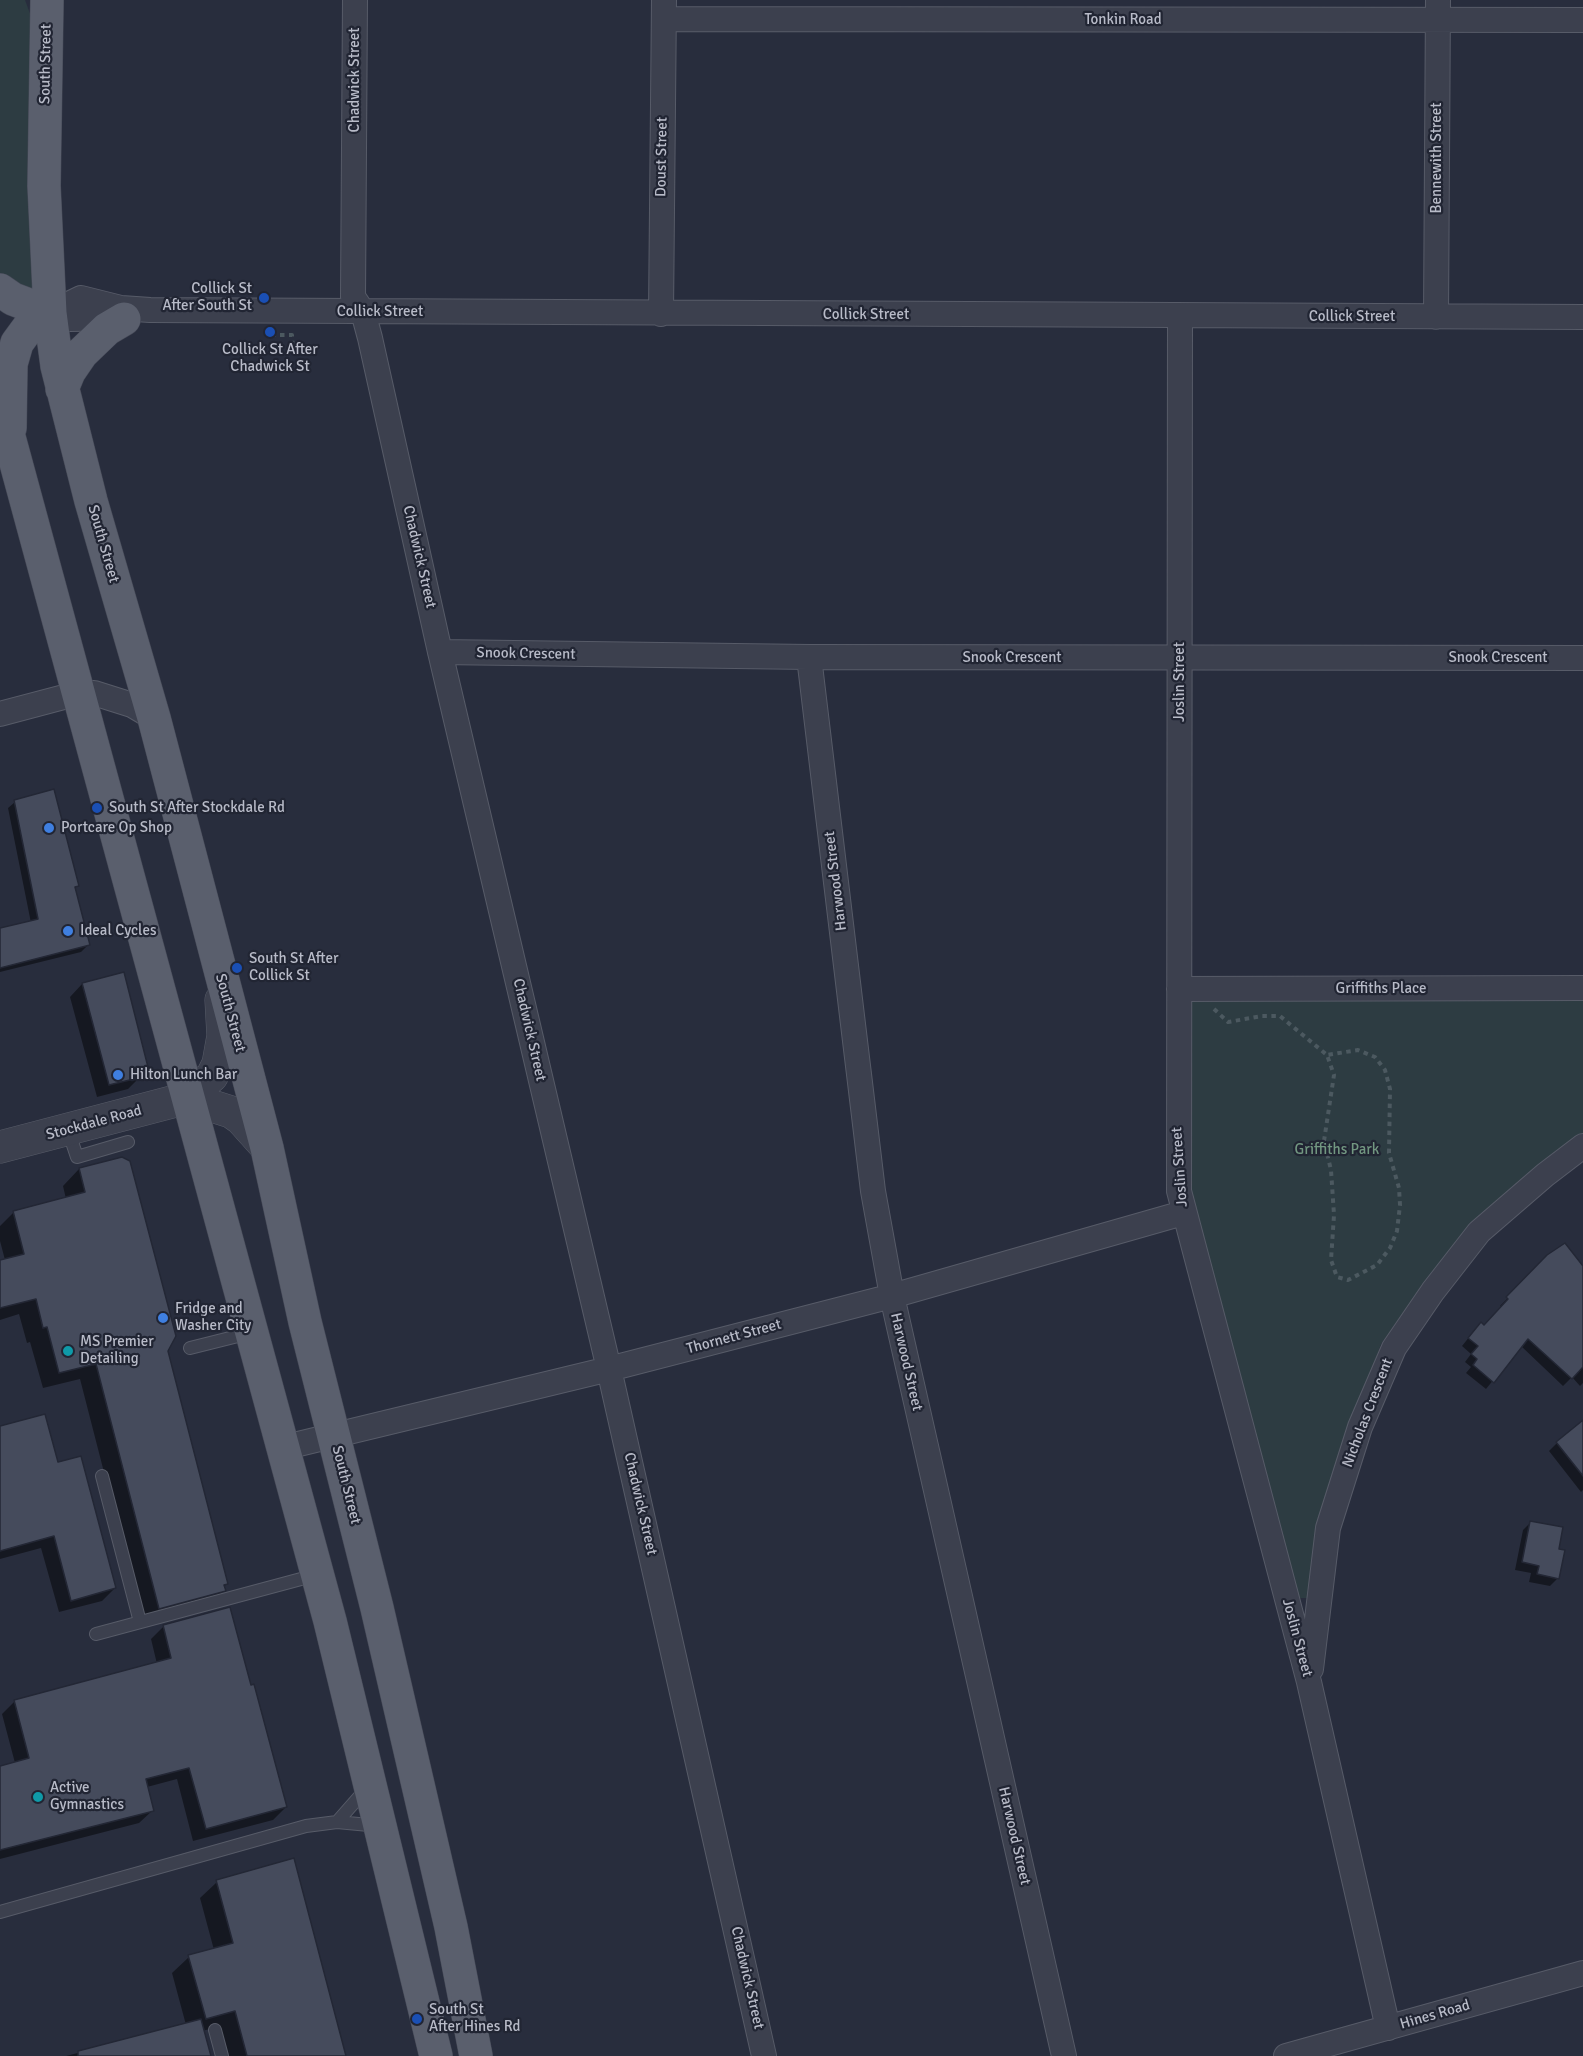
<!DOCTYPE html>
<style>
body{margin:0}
canvas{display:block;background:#282d3d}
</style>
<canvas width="1583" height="2056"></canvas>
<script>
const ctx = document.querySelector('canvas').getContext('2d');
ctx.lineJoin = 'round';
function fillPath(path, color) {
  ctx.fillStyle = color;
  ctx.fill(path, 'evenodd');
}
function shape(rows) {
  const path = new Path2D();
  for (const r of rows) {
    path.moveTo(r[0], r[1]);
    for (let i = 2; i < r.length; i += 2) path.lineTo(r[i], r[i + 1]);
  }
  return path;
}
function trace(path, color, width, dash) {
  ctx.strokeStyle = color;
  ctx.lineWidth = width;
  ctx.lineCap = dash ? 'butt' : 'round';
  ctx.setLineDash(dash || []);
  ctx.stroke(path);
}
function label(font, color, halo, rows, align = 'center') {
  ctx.font = font + ' Signika,sans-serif';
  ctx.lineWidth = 4.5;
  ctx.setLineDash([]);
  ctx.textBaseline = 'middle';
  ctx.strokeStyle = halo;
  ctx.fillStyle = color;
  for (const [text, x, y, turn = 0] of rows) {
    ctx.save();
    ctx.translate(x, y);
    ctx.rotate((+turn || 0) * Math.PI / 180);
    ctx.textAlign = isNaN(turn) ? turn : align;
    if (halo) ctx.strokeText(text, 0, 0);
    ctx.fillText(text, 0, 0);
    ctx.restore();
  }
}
fillPath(shape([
 [0,0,25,0,33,22,36,294,0,276],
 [1188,997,1583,999,1583,1136,1423,1285,1381,1344,1317,1530,1308,1598,1292,1598,1191,1215]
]), '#2d3c42');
fillPath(shape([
 [15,802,78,885,74,889,88,945,81,952,0,972,0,930,31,923,8,808],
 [82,984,141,1076,128,1089,97,1097,70,997],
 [79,1169,166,1351,226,1583,224,1590,208,1607,143,1624,80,1379,43,1388,30,1342,27,1343,19,1314,0,1320,0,1262,5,1260,0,1241,0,1226,13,1213,66,1199,63,1186],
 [1548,1257,1583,1268,1583,1383,1580,1386,1572,1377,1563,1386,1521,1346,1486,1389,1466,1373,1471,1367,1465,1362,1471,1354,1462,1346,1474,1331,1484,1327,1502,1307,1500,1306],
 [0,1428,57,1464,115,1588,102,1601,59,1612,41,1548,0,1559],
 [1583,1434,1583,1490,1581,1492,1549,1451,1557,1443],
 [1531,1522,1557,1551,1558,1578,1550,1586,1529,1582,1531,1573,1515,1570,1523,1530],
 [164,1626,286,1807,273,1820,193,1841,177,1779,147,1787,152,1811,139,1823,0,1859,0,1767,15,1763,2,1714,15,1701,157,1664,151,1639],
 [217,1882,345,2056,226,2056,218,2027,202,2031,209,2056,66,2056,186,2025,172,1973,189,1957,214,1950,200,1898]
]), '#0007');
const building = shape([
 [54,789,79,886,75,887,90,945,0,968,0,928,38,919,14,800,54,789],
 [124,972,148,1067,142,1077,109,1085,82,983,124,972],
 [122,1157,130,1161,176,1336,168,1351,228,1584,224,1585,226,1591,159,1609,96,1364,59,1373,47,1327,43,1328,36,1299,0,1308,0,1260,24,1254,13,1211,85,1192,79,1168,122,1157],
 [1565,1243,1583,1266,1583,1367,1572,1379,1528,1339,1494,1383,1473,1365,1477,1359,1471,1354,1478,1346,1468,1338,1481,1322,1484,1325,1508,1299,1506,1297,1547,1255,1565,1243],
 [45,1414,58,1462,81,1456,116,1588,71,1601,54,1536,0,1551,0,1426,45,1414],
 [1583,1420,1583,1476,1556,1442,1583,1420],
 [1530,1521,1563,1527,1559,1549,1565,1550,1559,1579,1537,1574,1539,1566,1522,1562,1530,1521],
 [230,1607,251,1685,254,1684,287,1807,206,1829,189,1768,146,1779,154,1811,0,1850,0,1766,29,1758,14,1700,171,1658,163,1625,230,1607],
 [294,1858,346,2056,247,2056,235,2011,206,2019,188,1955,233,1943,216,1880,294,1858],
 [201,2019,211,2056,78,2056,78,2051,201,2019]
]);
fillPath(building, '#454b5c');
trace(building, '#232735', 1.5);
const service = shape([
 [68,1130,77,1157,128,1142],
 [190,1348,250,1333],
 [102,1476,140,1622],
 [96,1634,316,1575],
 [337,1822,366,1789],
 [0,1912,306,1826,337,1822,369,1825,378,1823],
 [215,2030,222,2056]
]);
const minor = shape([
 [355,0,353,297,363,312,370,338,440,652,609,1369,764,2056],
 [664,19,1583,20],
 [50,313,81,298,121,308,150,310,1583,317],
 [50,313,70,319,125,318],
 [661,314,664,0],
 [1180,317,1179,1191,1309,1682,1388,2028],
 [1436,317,1438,0],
 [440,652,809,657,1583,658],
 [809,657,873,1191,892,1296,1064,2056],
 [0,714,79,693,94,693,132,705,154,718],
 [1179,989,1583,988],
 [282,1448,609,1369,892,1296,1183,1213],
 [1311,1669,1328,1528,1360,1427,1394,1348,1433,1291,1479,1232,1545,1175,1583,1146],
 [1286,2056,1583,1973]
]);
const tertiary = shape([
 [187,1098,231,1112,241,1119,267,1148],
 [0,1147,187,1098,212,1076,218,1064,223,1036,221,1000]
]);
const primary = shape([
 [47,0,44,186,50,313,57,366,91,501,154,718,267,1148,305,1322,377,1608,451,1927,476,2056],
 [0,290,13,299,50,313],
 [62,389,69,372,82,353,107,329,124,319],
 [0,404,330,1621,436,2056],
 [10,428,11,364,17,343,28,328,50,313]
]);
trace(service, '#575b68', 14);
trace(minor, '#575b68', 26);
trace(tertiary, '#575b68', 33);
trace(primary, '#454957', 34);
trace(shape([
 [271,335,292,335,293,352],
 [1214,1009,1228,1022,1262,1016,1280,1016,1327,1055,1334,1075,1324,1141,1331,1170,1334,1215,1331,1260,1337,1277,1348,1280,1377,1265,1390,1248,1397,1231,1400,1205,1399,1188,1389,1153,1390,1089,1385,1070,1375,1057,1358,1050,1327,1055]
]), '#4c5960', 4, [4.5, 4.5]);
trace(service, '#3c404e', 12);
trace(minor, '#3c404e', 24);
trace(tertiary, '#3c404e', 32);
trace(primary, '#5a5f6d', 33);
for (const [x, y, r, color] of [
 [264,298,6,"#1a4fb4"],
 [270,332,6,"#1a4fb4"],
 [97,808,6,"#1a4fb4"],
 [49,828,6,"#3f7fe0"],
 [68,931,6,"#3f7fe0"],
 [237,968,6,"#1a4fb4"],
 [118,1075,6,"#3f7fe0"],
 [163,1318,6,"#3f7fe0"],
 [68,1351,6,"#0f9aa8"],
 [38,1797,6,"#0f9aa8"],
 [417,2019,6,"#1a4fb4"]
]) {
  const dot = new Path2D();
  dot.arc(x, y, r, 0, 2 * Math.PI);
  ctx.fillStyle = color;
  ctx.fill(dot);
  trace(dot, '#212533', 2);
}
label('15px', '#b8bbc8', '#212533', [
 ["Tonkin Road",1123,20],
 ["South Street",46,64,-89],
 ["Chadwick Street",355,80,-90],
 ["Doust Street",662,157,-89],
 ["Bennewith Street",1437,158,-90],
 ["Collick Street",380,312],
 ["Collick Street",866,315],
 ["Collick Street",1352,317],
 ["South Street",103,544,74],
 ["Chadwick Street",419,557,77],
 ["Snook Crescent",526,654,1],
 ["Snook Crescent",1012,658],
 ["Snook Crescent",1498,658],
 ["Joslin Street",1180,682,-90],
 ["Harwood Street",836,881,-97],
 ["Griffiths Place",1381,989],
 ["South Street",230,1013,75],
 ["Chadwick Street",529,1030,77],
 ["Stockdale Road",94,1123,-15],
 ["Joslin Street",1180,1167,-94],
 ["Thornett Street",734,1337,-15],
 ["Harwood Street",906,1362,77],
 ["Nicholas Crescent",1368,1413,-69],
 ["South Street",346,1485,76],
 ["Chadwick Street",640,1504,77],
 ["Joslin Street",1297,1638,75],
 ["Harwood Street",1014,1836,77],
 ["Chadwick Street",747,1978,77],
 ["Hines Road",1435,2015,-16]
]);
label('15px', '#b8bbc8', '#212533', [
 ["Collick St",252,289,"right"],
 ["After South St",252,306,"right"],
 ["Collick St After",270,350,"center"],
 ["Chadwick St",270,367,"center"],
 ["South St After Stockdale Rd",109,808],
 ["Portcare Op Shop",61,828],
 ["Ideal Cycles",80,931],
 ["South St After",249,959],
 ["Collick St",249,976],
 ["Hilton Lunch Bar",130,1075],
 ["Fridge and",175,1309],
 ["Washer City",175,1326],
 ["MS Premier",80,1342],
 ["Detailing",80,1359],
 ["Active",50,1788],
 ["Gymnastics",50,1805],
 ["South St",429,2010],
 ["After Hines Rd",429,2027]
], 'left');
label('15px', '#729781', '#212533', [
 ["Griffiths Park",1337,1150]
]);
</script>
